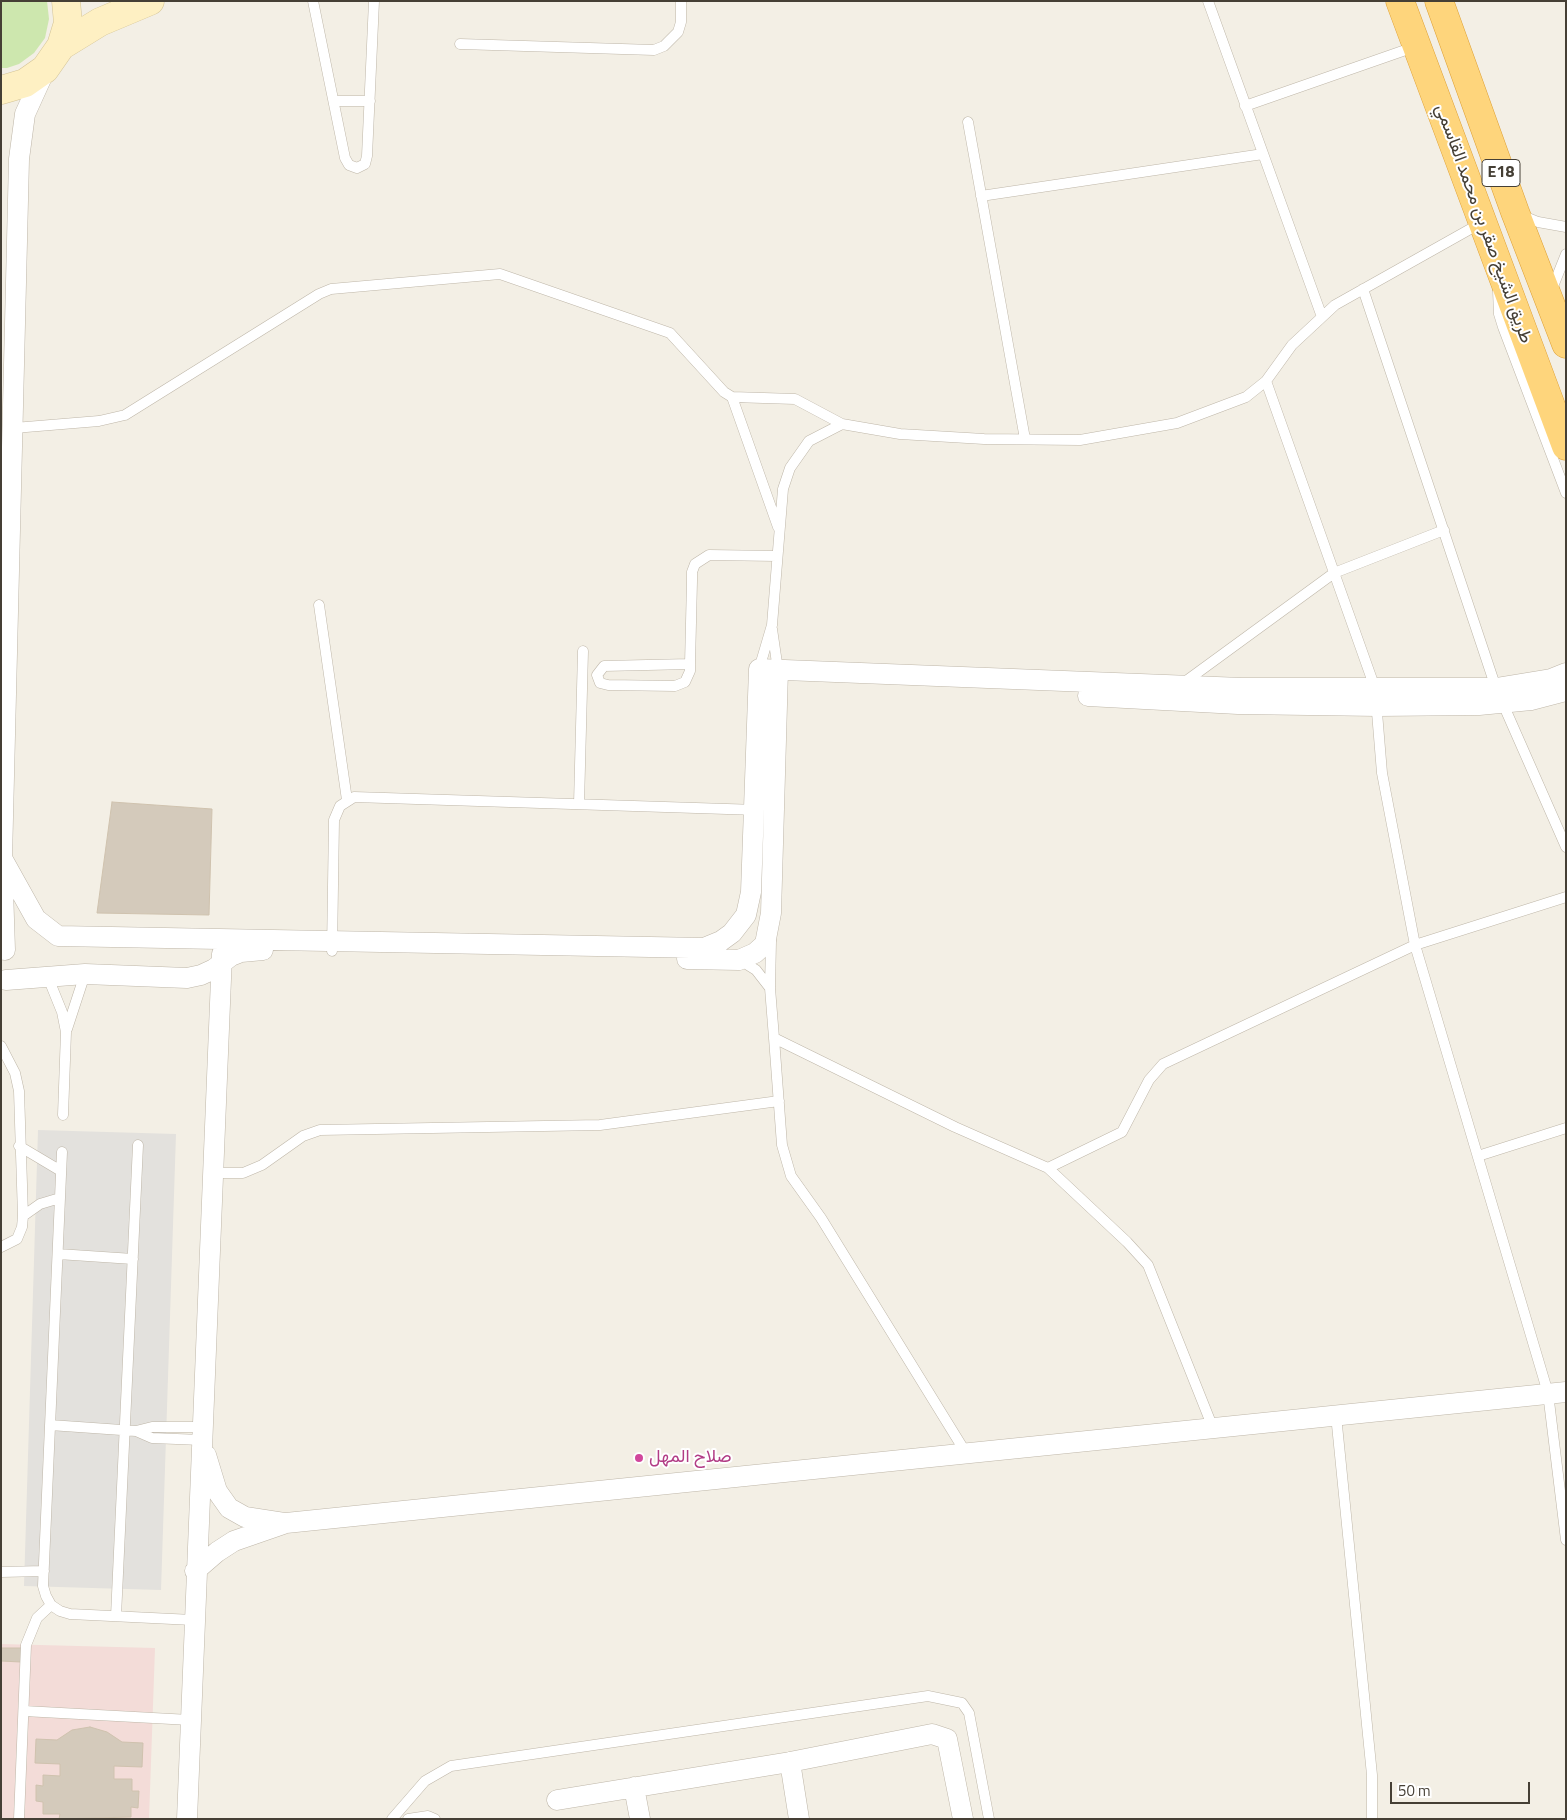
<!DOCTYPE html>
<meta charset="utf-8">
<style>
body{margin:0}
#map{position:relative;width:1567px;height:1820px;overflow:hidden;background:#f3efe5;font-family:"Titillium Web",sans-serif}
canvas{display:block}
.frame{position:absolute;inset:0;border:2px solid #453f35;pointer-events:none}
.scale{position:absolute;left:1390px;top:1782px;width:140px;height:22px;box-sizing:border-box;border:2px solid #453f35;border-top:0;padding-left:6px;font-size:15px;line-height:18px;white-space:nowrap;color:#453f35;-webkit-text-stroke:4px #fff;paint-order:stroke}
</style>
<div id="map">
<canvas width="1567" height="1820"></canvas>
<div class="frame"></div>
<div class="scale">50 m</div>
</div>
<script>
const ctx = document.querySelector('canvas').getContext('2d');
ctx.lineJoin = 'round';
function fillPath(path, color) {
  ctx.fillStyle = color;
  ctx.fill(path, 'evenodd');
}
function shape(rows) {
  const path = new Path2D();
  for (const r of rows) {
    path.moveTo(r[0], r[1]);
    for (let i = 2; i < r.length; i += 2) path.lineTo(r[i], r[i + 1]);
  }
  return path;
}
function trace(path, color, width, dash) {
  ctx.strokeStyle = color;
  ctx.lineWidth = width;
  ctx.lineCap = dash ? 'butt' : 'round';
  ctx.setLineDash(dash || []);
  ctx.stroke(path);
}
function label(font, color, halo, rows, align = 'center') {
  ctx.font = font + ' "Titillium Web",Vazirmatn,sans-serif';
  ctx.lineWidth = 4;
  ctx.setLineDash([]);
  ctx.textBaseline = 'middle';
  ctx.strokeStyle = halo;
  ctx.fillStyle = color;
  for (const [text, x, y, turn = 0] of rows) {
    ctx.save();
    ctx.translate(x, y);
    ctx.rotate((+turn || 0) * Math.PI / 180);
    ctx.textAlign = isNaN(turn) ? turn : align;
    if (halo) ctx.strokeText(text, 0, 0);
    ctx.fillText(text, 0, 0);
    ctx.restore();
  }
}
fillPath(shape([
 [1,1644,155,1648,149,1819,1,1819]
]), '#f3dcd8');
fillPath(shape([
 [1,1,47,1,49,19,45,38,34,53,19,64,7,68,1,68]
]), '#cde7ae');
fillPath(shape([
 [38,1130,176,1134,161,1590,24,1586]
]), '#e3e1dd');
const building = shape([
 [112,802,212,809,209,915,97,913,112,802],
 [1,1648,21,1648,21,1662,1,1661,1,1648],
 [90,1727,107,1732,122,1742,143,1743,142,1767,114,1766,114,1779,132,1779,132,1791,139,1791,138,1808,131,1807,131,1817,59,1819,60,1814,43,1814,43,1802,36,1801,36,1785,43,1786,43,1775,60,1776,60,1764,35,1763,36,1739,57,1740,72,1730,90,1727]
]);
fillPath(building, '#d4cabb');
trace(building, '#cfc2ae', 1);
const service = shape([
 [313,1,345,158,349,165,357,168,365,164,367,156,374,1],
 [1208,1,1322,317],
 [460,44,654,50,664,46,678,32,681,22,681,1],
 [334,101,370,101],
 [1245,106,1417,46],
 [968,122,1025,439],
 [981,196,1263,154],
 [1521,215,1538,222,1566,227],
 [1363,289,1496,688,1566,847],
 [1552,289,1566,254],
 [1498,290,1499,314,1503,327,1566,493],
 [1266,381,1375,688,1382,773,1415,945,1548,1393,1566,1540],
 [732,397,778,527],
 [14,428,99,421,125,415,319,294,331,289,500,274,670,333,724,392,732,397,795,399,842,424],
 [319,605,347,800],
 [772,629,778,670],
 [690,664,604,666,597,675,600,683,608,685,675,686,685,682,690,671,690,664,692,581,692,572,695,564,709,555,777,556],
 [759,669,772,625,783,489,790,468,809,441,842,424,900,434,984,439,1080,440,1177,423,1246,397,1266,381,1292,345,1335,305,1481,223],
 [1182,684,1334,573,1444,530],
 [579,804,583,651],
 [771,941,770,988,774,1038,955,1127,1048,1168,1122,1132,1149,1080,1163,1064,1415,945,1566,897],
 [332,951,334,820,340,806,354,797,758,810],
 [740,960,756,970,770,988],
 [47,975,62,1012,66,1032,63,1115],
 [67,1029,85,974],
 [774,1038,782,1145,791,1176,821,1218,966,1453],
 [1,1046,15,1073,19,1091,23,1216,22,1227,17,1239,1,1247],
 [19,1146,61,1171],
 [62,1152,43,1586,46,1596,51,1605,60,1611,70,1614,193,1620],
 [1478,1156,1566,1128],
 [1048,1168,1127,1242,1148,1265,1213,1428],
 [211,1173,243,1173,262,1165,303,1136,320,1130,600,1125,779,1101],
 [23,1216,40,1204,60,1198],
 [58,1254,133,1259],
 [1336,1415,1372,1775,1372,1819],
 [50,1425,136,1431,152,1427,202,1427],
 [136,1431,152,1438,201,1440],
 [1,1572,44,1571],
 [116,1616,138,1145],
 [24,1711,190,1720],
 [19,1819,26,1645,37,1618,51,1605],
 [392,1819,425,1781,451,1766,928,1696,962,1703,969,1713,989,1819],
 [408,1819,428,1816,435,1819]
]);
const minor = shape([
 [1088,696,1238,704,1378,706,1479,705,1531,700,1566,691],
 [2,858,36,919,58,936,704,948,721,941,732,933,746,915,751,892,759,669,1242,688,1496,688,1551,679,1566,673],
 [5,950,2,858,19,159,25,114,45,70],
 [687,959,739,960,755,953,765,944,771,913,778,670],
 [6,980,85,974,187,978,201,975,214,969,231,956,241,952,263,950],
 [206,1455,217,1491,229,1508,245,1517,284,1523],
 [195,1571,217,1552,234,1541,286,1523,1566,1392],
 [790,1762,799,1819],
 [634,1787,640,1819],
 [557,1800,790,1762,932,1734,947,1739,963,1819],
 [187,1819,222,954]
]);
const secondary = shape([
 [61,46,100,22,150,1],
 [1,90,25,83,45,69,61,46,68,23,66,1]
]);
const trunk = shape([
 [1400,1,1566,446],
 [1439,1,1515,212,1566,344]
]);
trace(service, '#beb6a8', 11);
trace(minor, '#beb6a8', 21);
trace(secondary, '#d3c395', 29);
trace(trunk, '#dd9f35', 29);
trace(service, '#fff', 10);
trace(minor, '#fff', 20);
trace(secondary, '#fef0c3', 28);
trace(trunk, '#fed57c', 28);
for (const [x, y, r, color] of [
 [639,1458,5,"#d1479c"]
]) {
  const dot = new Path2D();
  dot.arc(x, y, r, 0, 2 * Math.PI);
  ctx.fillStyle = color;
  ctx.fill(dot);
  trace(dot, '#fff', 2);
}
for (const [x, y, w] of [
 [1501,173,38]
]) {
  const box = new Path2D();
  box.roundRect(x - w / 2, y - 13.5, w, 27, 4);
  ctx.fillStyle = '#fff';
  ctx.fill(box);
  trace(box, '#453f35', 1);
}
label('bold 16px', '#453f35', null, [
 ["E18",1501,173]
]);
label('18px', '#453f35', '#fff', [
 ["طريق الشيخ صقر بن محمد القاسمي",1483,224,70]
]);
label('18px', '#b23c85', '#fff', [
 ["صلاح المهل",649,1458]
], 'left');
</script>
